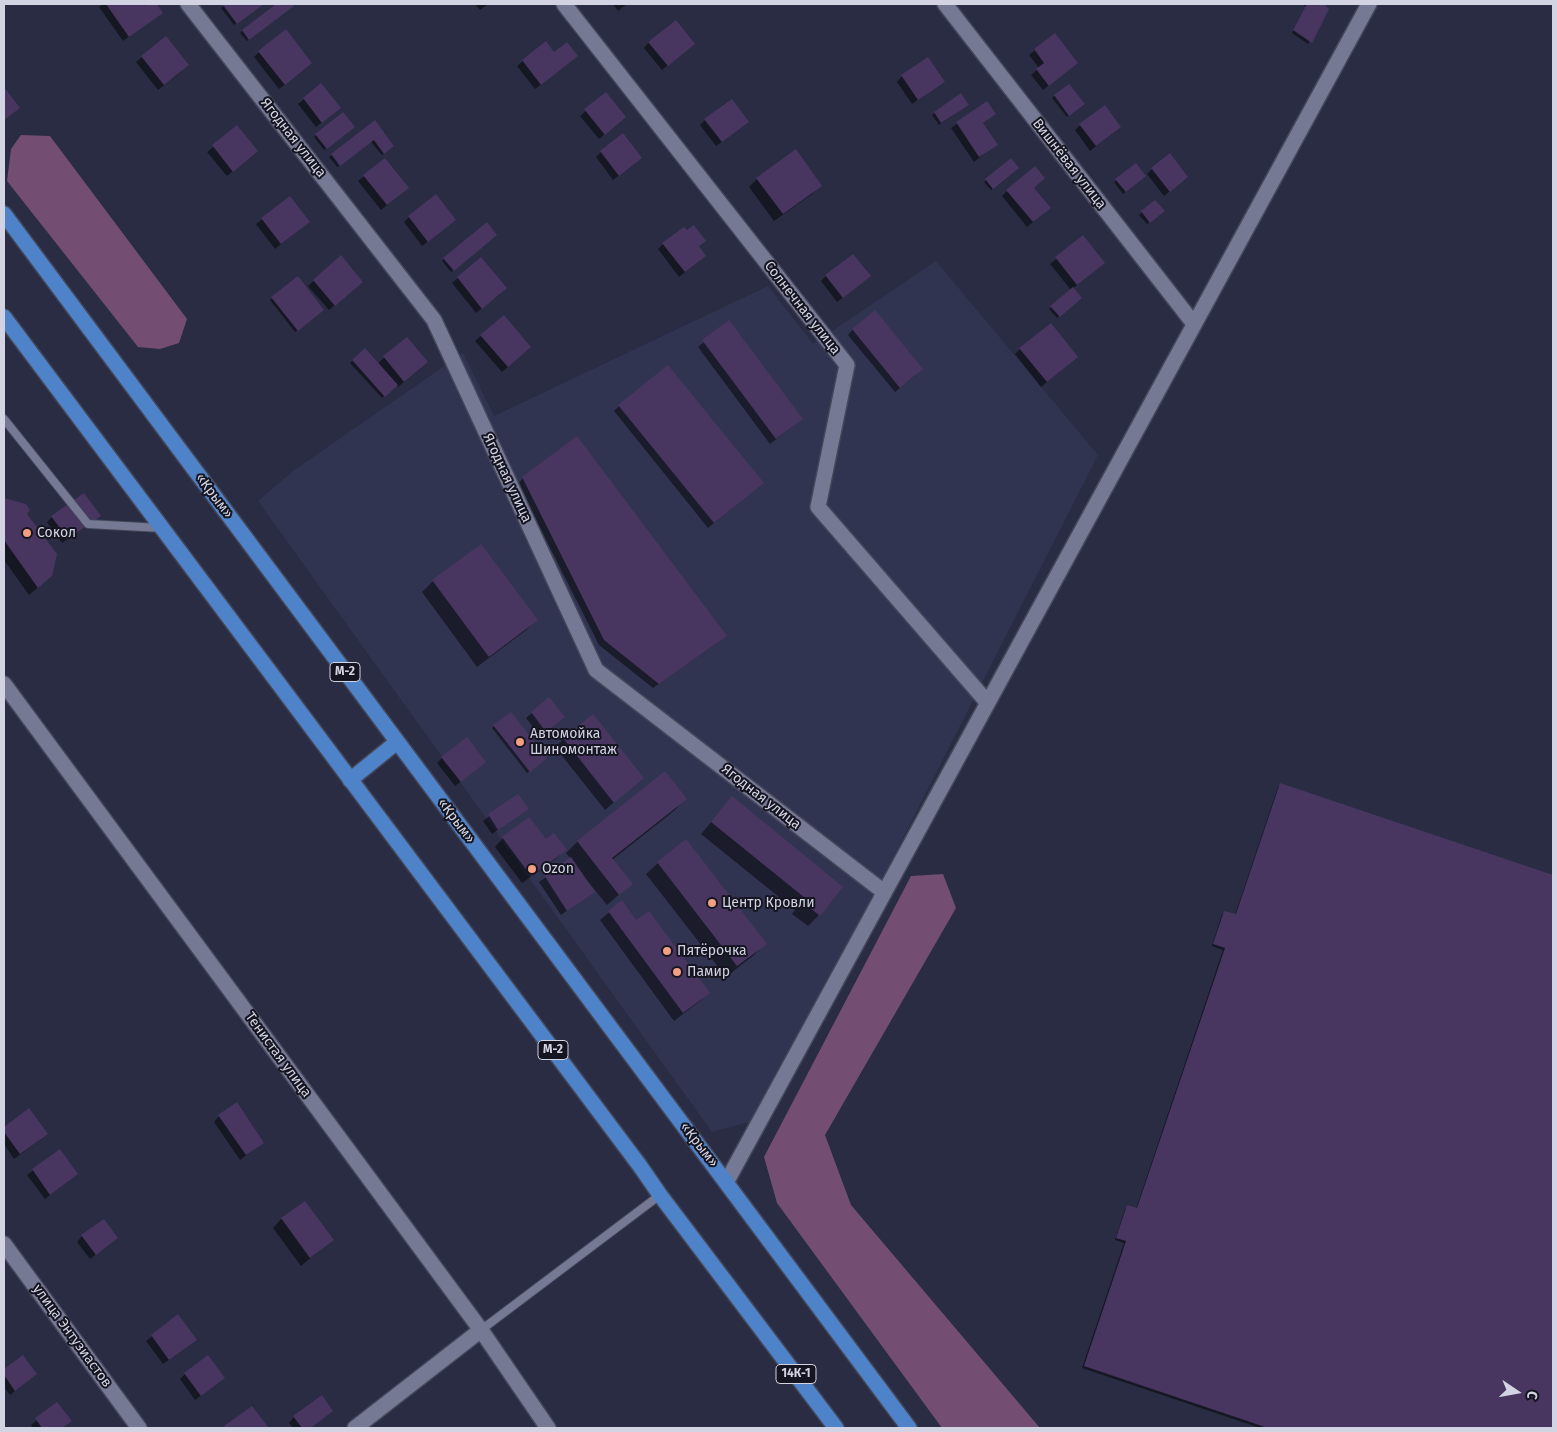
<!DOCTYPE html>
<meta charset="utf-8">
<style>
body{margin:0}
#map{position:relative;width:1557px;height:1432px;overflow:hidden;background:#292c43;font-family:"Fira Sans",sans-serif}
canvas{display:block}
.frame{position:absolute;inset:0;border:5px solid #d2d4e3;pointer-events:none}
.north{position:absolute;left:1492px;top:1367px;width:50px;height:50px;-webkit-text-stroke:4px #141520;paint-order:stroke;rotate:102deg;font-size:14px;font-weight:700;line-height:20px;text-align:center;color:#d2d4e3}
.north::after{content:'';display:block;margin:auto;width:18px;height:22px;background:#d2d4e3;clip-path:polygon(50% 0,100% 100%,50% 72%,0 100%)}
</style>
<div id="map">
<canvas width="1557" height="1432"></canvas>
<div class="frame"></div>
<div class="north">С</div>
</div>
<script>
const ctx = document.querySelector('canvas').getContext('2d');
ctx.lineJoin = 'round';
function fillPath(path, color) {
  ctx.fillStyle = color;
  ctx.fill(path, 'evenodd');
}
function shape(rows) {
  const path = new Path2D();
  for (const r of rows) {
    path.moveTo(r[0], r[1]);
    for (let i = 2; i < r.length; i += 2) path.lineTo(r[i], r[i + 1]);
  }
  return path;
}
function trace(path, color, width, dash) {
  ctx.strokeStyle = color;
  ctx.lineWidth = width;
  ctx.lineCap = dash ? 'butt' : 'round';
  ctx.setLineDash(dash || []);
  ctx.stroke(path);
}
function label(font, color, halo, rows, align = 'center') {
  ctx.font = font + ' "Fira Sans",sans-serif';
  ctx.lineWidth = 4;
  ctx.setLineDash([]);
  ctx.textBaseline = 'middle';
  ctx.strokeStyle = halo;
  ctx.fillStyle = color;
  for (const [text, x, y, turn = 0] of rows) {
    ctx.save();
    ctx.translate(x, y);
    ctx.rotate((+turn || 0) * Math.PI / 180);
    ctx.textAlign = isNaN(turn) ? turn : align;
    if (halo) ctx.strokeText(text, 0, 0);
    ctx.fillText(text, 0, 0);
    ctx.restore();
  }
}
fillPath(shape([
 [936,261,1098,455,881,881,749,1122,712,1132,258,501,293,471,463,353,494,416,768,286,813,344]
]), '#313451');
fillPath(shape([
 [21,135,50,136,187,319,179,343,160,349,138,347,7,181,11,149],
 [943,874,956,908,825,1135,851,1205,1040,1428,942,1428,777,1203,764,1157,911,876]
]), '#734e72');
fillPath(shape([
 [103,4,140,4,143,8,149,4,155,4,161,13,123,41,99,7],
 [227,4,263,4,234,25,221,8],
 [278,4,290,4,292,6,247,41,240,33],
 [475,4,488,4,480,10],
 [613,4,627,4,618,11],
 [1303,4,1323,4,1327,9,1308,44,1292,33,1306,7],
 [1055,34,1071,68,1043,90,1031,75,1039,68,1029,55],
 [165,38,182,71,158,90,136,62],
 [649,42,688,49,662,70,644,48],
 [545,43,554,54,571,61,535,89,517,66],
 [259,52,305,68,279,89,254,57],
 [902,76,943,82,912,104,897,82],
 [321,85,334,113,316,127,298,104],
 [1069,85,1081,107,1067,117,1052,98],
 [605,94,619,122,599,139,580,116],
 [961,95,965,107,939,125,932,115],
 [986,103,994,114,982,124,996,144,974,162,951,128],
 [705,120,742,127,716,146,700,125],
 [375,122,391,148,382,155,371,142,337,167,329,157],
 [1080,125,1120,127,1090,151,1075,130],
 [237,127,251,156,227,176,207,152],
 [351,129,324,150,314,137,316,135],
 [601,152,641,158,613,180,596,157],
 [385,160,402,193,381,210,358,181],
 [1136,165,1142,178,1123,194,1114,182],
 [1152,169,1181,182,1164,196,1147,174],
 [1015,170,991,190,984,182,986,180],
 [757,179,820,186,812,194,774,221,749,187],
 [1032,188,1044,213,1027,227,1002,196,1007,191],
 [290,198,303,227,275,249,256,224],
 [1155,201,1161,214,1147,224,1139,215],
 [409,217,449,225,422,246,404,222],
 [493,237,451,272,442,261,444,259],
 [1083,237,1098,268,1073,288,1081,298,1057,318,1049,309,1071,290,1050,264],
 [663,244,697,247,699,261,679,277,658,249],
 [341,257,356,287,329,310,308,286],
 [826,276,864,281,837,302,821,281],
 [458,278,500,294,476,313,452,283],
 [272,298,321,312,295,332,270,300],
 [504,316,524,352,502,372,475,341],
 [729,322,796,424,770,444,698,347],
 [853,329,916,375,895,392,848,335],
 [407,338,421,368,398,387,396,385,382,398,350,363,365,349,377,364],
 [1020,349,1071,362,1041,387,1015,354],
 [619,406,757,488,708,528,614,411],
 [523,478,720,641,653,688,599,645,518,484],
 [4,499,25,505,25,514,42,584,29,595,4,560],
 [52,517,94,521,62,543,47,522],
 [433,581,536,620,525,631,477,667,422,592],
 [532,713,558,722,540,736,526,718],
 [494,726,543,760,527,773,492,728],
 [564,739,642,778,605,810,555,747],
 [442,758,479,767,455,786,437,763],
 [664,773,685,799,674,811,612,860,631,884,607,905,586,879,585,880,593,892,561,915,539,882,571,859,566,853,577,842],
 [1280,785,1553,877,1553,1428,1260,1428,1082,1368,1124,1243,1115,1240,1125,1209,1128,1206,1136,1209,1223,950,1212,946,1222,914,1225,912,1235,915,1278,787],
 [518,795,527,809,492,834,483,821],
 [732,798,819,915,808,926,792,914,795,910,701,834],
 [503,838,545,841,565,850,557,858,522,883,495,847],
 [658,863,765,943,754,955,726,977,646,874],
 [621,902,636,922,708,993,700,1001,674,1021,600,920],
 [29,1110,41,1139,14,1159,4,1144,4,1129],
 [219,1116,263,1142,240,1160,214,1122],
 [59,1151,77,1174,45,1199,27,1175],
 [304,1202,332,1240,301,1266,273,1228,281,1219],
 [82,1236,111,1243,90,1259,77,1242],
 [178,1316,190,1345,163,1364,146,1341],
 [23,1356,36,1374,10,1395,4,1387,4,1371],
 [185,1374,218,1383,195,1400,180,1379],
 [57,1404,70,1421,62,1428,33,1428,31,1425],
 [332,1411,311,1428,293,1428,289,1423,294,1417]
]), '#0007');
fillPath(shape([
 [106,4,142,4,144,6,147,4,157,4,163,13,129,37],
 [224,4,264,4,237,24,223,5],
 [276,4,292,4,294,6,249,40,242,30],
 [1307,4,1324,4,1329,9,1312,43,1293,30],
 [676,20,695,44,668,66,648,42],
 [286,29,312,63,285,85,258,51],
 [1055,33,1078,63,1049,86,1036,69,1044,63,1034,49],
 [166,36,189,65,164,85,141,56],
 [546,41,554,52,567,42,578,56,541,85,522,60],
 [928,57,945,82,918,100,901,75],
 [321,83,341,108,322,123,303,98],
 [1069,84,1085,104,1069,116,1054,95],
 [4,87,20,108,4,120],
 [606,92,626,117,605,135,584,109],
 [961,93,969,105,941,123,934,112],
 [732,99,749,122,722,142,704,119],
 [987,101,996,114,983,123,998,145,979,157,956,122],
 [1105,105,1121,127,1096,146,1079,124],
 [343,112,355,127,327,149,315,134],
 [375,120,394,146,384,154,374,140,340,166,331,154],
 [237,125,258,151,233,172,212,145],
 [623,133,642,158,619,176,600,151],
 [796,149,822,186,783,214,756,178],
 [1170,153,1188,177,1170,192,1151,168],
 [385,158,409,188,387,205,363,175],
 [1011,158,1019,168,993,189,985,179],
 [1136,163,1146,176,1126,192,1115,179],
 [1035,166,1045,178,1034,188,1051,208,1033,222,1006,190],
 [436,194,456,220,428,242,408,216],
 [290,196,310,222,281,244,261,218],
 [1155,200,1165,211,1150,223,1141,211],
 [487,222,497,235,454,271,443,258],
 [694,225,706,241,699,246,706,256,685,272,662,243,684,227,687,230],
 [1083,235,1105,263,1077,285,1055,257],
 [853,254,871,276,843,298,825,275],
 [341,255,363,282,335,306,313,280],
 [481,257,507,288,482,309,457,277],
 [298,276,324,310,298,331,271,297],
 [1073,287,1082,298,1060,317,1050,306],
 [875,310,923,369,900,388,852,329],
 [504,315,531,347,508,367,480,335],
 [729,320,803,419,776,439,702,340],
 [1051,323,1078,357,1047,382,1019,348],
 [407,337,428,362,404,382,383,356],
 [365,348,398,385,385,397,352,360],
 [668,365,764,483,714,523,618,405],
 [577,436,727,636,659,684,604,640,522,477],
 [84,493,101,516,68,539,51,516],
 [4,498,26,504,30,510,27,514,57,554,52,576,38,588,4,540],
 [481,544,538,620,489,657,432,580],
 [549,697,565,717,546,732,531,712],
 [511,712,547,758,530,772,493,725],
 [593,714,644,778,614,803,563,738],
 [467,737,486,762,461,782,441,757],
 [665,771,687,799,612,858,633,884,619,895,577,841],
 [1280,783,1553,875,1553,1428,1268,1428,1084,1366,1126,1241,1116,1238,1127,1205,1137,1208,1225,948,1213,944,1224,911,1236,914],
 [518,794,529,809,498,830,488,814],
 [732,796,843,887,820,916,803,902,805,898,711,822],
 [529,817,546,839,554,833,567,850,531,876,502,837],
 [686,839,767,944,737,966,657,862],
 [571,857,595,892,567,911,544,875],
 [622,900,636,920,649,911,710,993,683,1013,608,911],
 [237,1102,264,1143,246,1155,218,1115],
 [29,1108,48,1134,20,1154,4,1132,4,1127],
 [60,1149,78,1174,50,1195,32,1169],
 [305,1201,334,1240,310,1258,281,1218],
 [104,1219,118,1238,96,1255,81,1235],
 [178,1314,197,1340,169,1360,151,1335],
 [23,1355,37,1374,15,1391,4,1375,4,1369],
 [208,1355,225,1378,201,1396,184,1373],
 [322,1395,333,1411,311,1428,302,1428,293,1416],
 [57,1402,72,1421,62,1428,42,1428,35,1418],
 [252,1406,269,1428,226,1428,224,1426]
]), '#483660');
const lane = shape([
 [4,419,88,524,161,528],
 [481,1330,660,1195]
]);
const street = shape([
 [188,4,434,320,596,670,884,892],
 [564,4,847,365,818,507,987,702],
 [945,4,1194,324],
 [4,684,481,1330,548,1428],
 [727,1181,1369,4],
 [4,1244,139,1428],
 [355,1428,481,1330]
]);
const primary = shape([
 [4,214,909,1428],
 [4,317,640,1166,660,1195,836,1428],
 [350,780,397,742]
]);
trace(lane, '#444659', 10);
trace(street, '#444659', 18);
trace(primary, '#444659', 18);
trace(lane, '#757994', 8);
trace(street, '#757994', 15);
trace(primary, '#4e83ca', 15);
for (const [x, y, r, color] of [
 [27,533,5,"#f39f82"],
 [520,742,5,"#f39f82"],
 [532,869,5,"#f39f82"],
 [712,903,5,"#f39f82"],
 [667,951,5,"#f39f82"],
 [677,972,5,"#f39f82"]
]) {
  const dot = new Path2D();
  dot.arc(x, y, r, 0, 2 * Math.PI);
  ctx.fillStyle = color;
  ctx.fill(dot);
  trace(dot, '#141520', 2);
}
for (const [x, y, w] of [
 [345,672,30],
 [553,1050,30],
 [796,1374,40]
]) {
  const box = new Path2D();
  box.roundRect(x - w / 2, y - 9.5, w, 19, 4);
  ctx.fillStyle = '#141520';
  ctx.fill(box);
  trace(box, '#d2d4e3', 1);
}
label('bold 12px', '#d2d4e3', null, [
 ["М-2",345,672],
 ["М-2",553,1050],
 ["14К-1",796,1374]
]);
label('14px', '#d2d4e3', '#141520', [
 ["Ягодная улица",293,138,52],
 ["Вишнёвая улица",1069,164,52],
 ["Солнечная улица",802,308,52],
 ["Ягодная улица",507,478,65],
 ["«Крым»",214,496,53],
 ["Ягодная улица",761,797,38],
 ["«Крым»",456,821,53],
 ["Тенистая улица",278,1055,54],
 ["«Крым»",699,1145,52],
 ["улица Энтузиастов",72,1336,54]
]);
label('14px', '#d2d4e3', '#141520', [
 ["Сокол",37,533],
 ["Автомойка",530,734],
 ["Шиномонтаж",530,750],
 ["Ozon",542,869],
 ["Центр Кровли",722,903],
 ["Пятёрочка",677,951],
 ["Памир",687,972]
], 'left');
</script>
